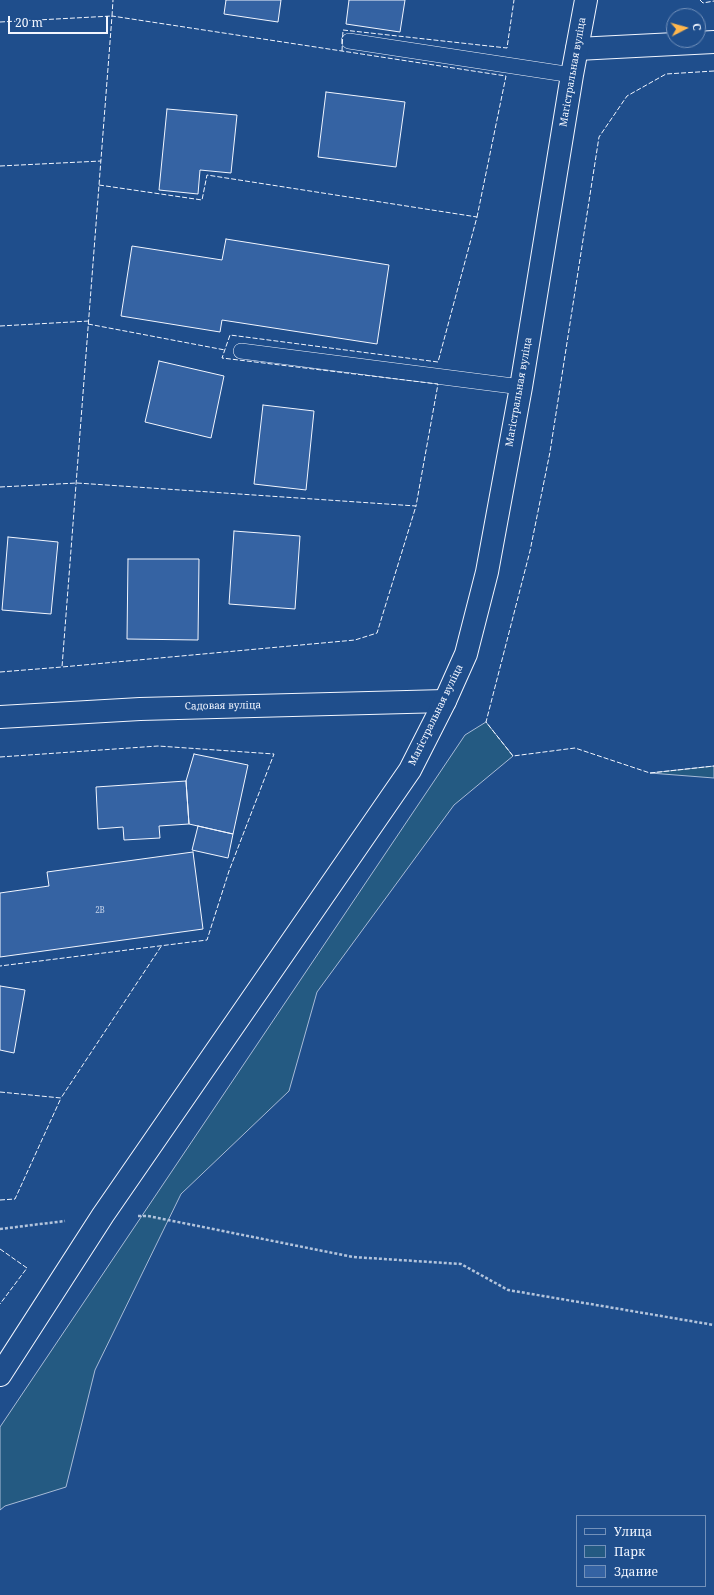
<!DOCTYPE html>
<meta charset="utf-8">
<style>
body{margin:0}
#map{position:relative;width:714px;height:1595px;overflow:hidden;background:#1f4e8c;font-family:"Noto Serif",serif}
canvas{display:block}
.legend{position:absolute;left:576px;top:1515px;width:130px;height:72px;box-sizing:border-box;background:#1f4e8c;border:1px solid #7391ba;margin:0;padding:5px 7px;list-style:none;font-size:12px;color:#f2f6ff}
.legend li{display:flex;align-items:center;gap:8px;height:20px}
.legend b{width:20px;border:1px solid #7391ba}
.north{position:absolute;left:666px;top:8px;width:40px;height:40px;box-sizing:border-box;background:#1f4e8c;border:1px solid #7391ba;border-radius:50%;rotate:84deg;font-size:11px;font-weight:700;line-height:16px;text-align:center;color:#f2f6ff}
.north::after{content:'';display:block;margin:auto;width:14px;height:18px;background:#ffb74d;clip-path:polygon(50% 0,100% 100%,50% 72%,0 100%)}
.scale{position:absolute;left:8px;top:16px;width:100px;height:18px;box-sizing:border-box;border:2px solid #f2f6ff;border-top:0;padding-left:5px;font-size:12px;line-height:14px;white-space:nowrap;color:#f2f6ff;-webkit-text-stroke:3px #1f4e8c;paint-order:stroke}
</style>
<div id="map">
<canvas width="714" height="1595"></canvas>
<ul class="legend">
<li><b style="height:5px;background:#1f4e8c"></b>Улица</li>
<li><b style="height:11px;background:#245a82"></b>Парк</li>
<li><b style="height:11px;background:#3563a3"></b>Здание</li>
</ul>
<div class="north">С</div>
<div class="scale">20 m</div>
</div>
<script>
const ctx = document.querySelector('canvas').getContext('2d');
ctx.lineJoin = 'round';
function fillPath(path, color) {
  ctx.fillStyle = color;
  ctx.fill(path, 'evenodd');
}
function shape(rows) {
  const path = new Path2D();
  for (const r of rows) {
    path.moveTo(r[0], r[1]);
    for (let i = 2; i < r.length; i += 2) path.lineTo(r[i], r[i + 1]);
  }
  return path;
}
function trace(path, color, width, dash) {
  ctx.strokeStyle = color;
  ctx.lineWidth = width;
  ctx.lineCap = dash ? 'butt' : 'round';
  ctx.setLineDash(dash || []);
  ctx.stroke(path);
}
function label(font, color, halo, rows, align = 'center') {
  ctx.font = font + ' "Noto Serif",serif';
  ctx.lineWidth = 3;
  ctx.setLineDash([]);
  ctx.textBaseline = 'middle';
  ctx.strokeStyle = halo;
  ctx.fillStyle = color;
  for (const [text, x, y, turn = 0] of rows) {
    ctx.save();
    ctx.translate(x, y);
    ctx.rotate((+turn || 0) * Math.PI / 180);
    ctx.textAlign = isNaN(turn) ? turn : align;
    if (halo) ctx.strokeText(text, 0, 0);
    ctx.fillText(text, 0, 0);
    ctx.restore();
  }
}
const green = shape([
 [486,722,513,756,454,805,317,992,289,1091,181,1194,95,1370,66,1487,5,1506,0,1510,0,1427,465,735,486,722],
 [714,766,714,778,650,773,714,766]
]);
fillPath(green, '#245a82');
trace(green, '#a8bbd7', 1);
const building = shape([
 [226,0,281,0,278,22,224,14,226,0],
 [349,0,405,0,400,32,346,24,349,0],
 [326,92,405,102,396,167,318,157,326,92],
 [167,109,237,115,231,173,200,170,198,194,159,190,167,109],
 [226,239,389,265,377,344,222,320,220,332,121,316,132,246,222,260,226,239],
 [159,361,224,376,211,438,145,422,159,361],
 [263,405,314,411,306,490,254,484,263,405],
 [234,531,300,536,295,609,229,604,234,531],
 [8,537,58,542,51,614,2,610,8,537],
 [128,559,199,559,198,640,127,639,128,559],
 [194,754,248,765,233,834,189,824,186,781,194,754],
 [186,781,189,824,159,826,160,838,124,840,123,827,98,829,96,787,186,781],
 [198,826,233,834,228,858,192,850,198,826],
 [193,852,203,929,0,957,0,893,49,886,47,872,193,852],
 [0,986,25,990,14,1053,0,1050,0,986]
]);
fillPath(building, '#3563a3');
trace(building, '#f2f6ff', 1);
const lane = shape([
 [349,41,572,75],
 [241,351,521,387]
]);
const street = shape([
 [577,49,714,42],
 [0,717,140,709,445,701]
]);
const secondary = shape([
 [0,1375,103,1215,410,770,445,701,466,654,487,572,521,387,572,75,586,0]
]);
trace(lane, '#f2f6ff', 16);
trace(street, '#f2f6ff', 24);
trace(secondary, '#f2f6ff', 24);
trace(shape([
 [138,1216,148,1216,353,1257,461,1264,508,1290,714,1325],
 [0,1229,65,1221]
]), '#b3c4dc', 2.5, [3, 2]);
trace(lane, '#1f4e8c', 15);
trace(street, '#1f4e8c', 22);
trace(secondary, '#1f4e8c', 22);
trace(shape([
 [700,0,703,3,714,1],
 [0,22,112,16,113,0],
 [342,51,343,30,507,48,514,0],
 [714,71,666,74,627,96,599,137,550,452,530,551,486,722,513,756,575,748,650,773,714,766],
 [0,166,101,161],
 [99,185,202,200,207,175,477,217,438,362,230,335,222,358,438,384,416,506],
 [88,324,225,350],
 [0,326,89,321],
 [0,487,77,483,416,506,377,633,355,640,62,667],
 [0,672,62,667,112,16,506,76,477,217],
 [0,757,158,746,274,754,229,871,207,940,0,966],
 [0,1092,61,1098,162,945],
 [0,1200,15,1199,61,1098],
 [0,1249,27,1268,0,1304]
]), '#f2f6ff', 1, [5, 2]);
label('8px', '#c3d1e8', null, [
 ["2В",100,911]
]);
label('10px', '#f2f6ff', '#1f4e8c', [
 ["Магістральная вуліца",573,72,-80],
 ["Магістральная вуліца",519,392,-80],
 ["Садовая вуліца",223,706,-1],
 ["Магістральная вуліца",436,715,-64]
]);
</script>
